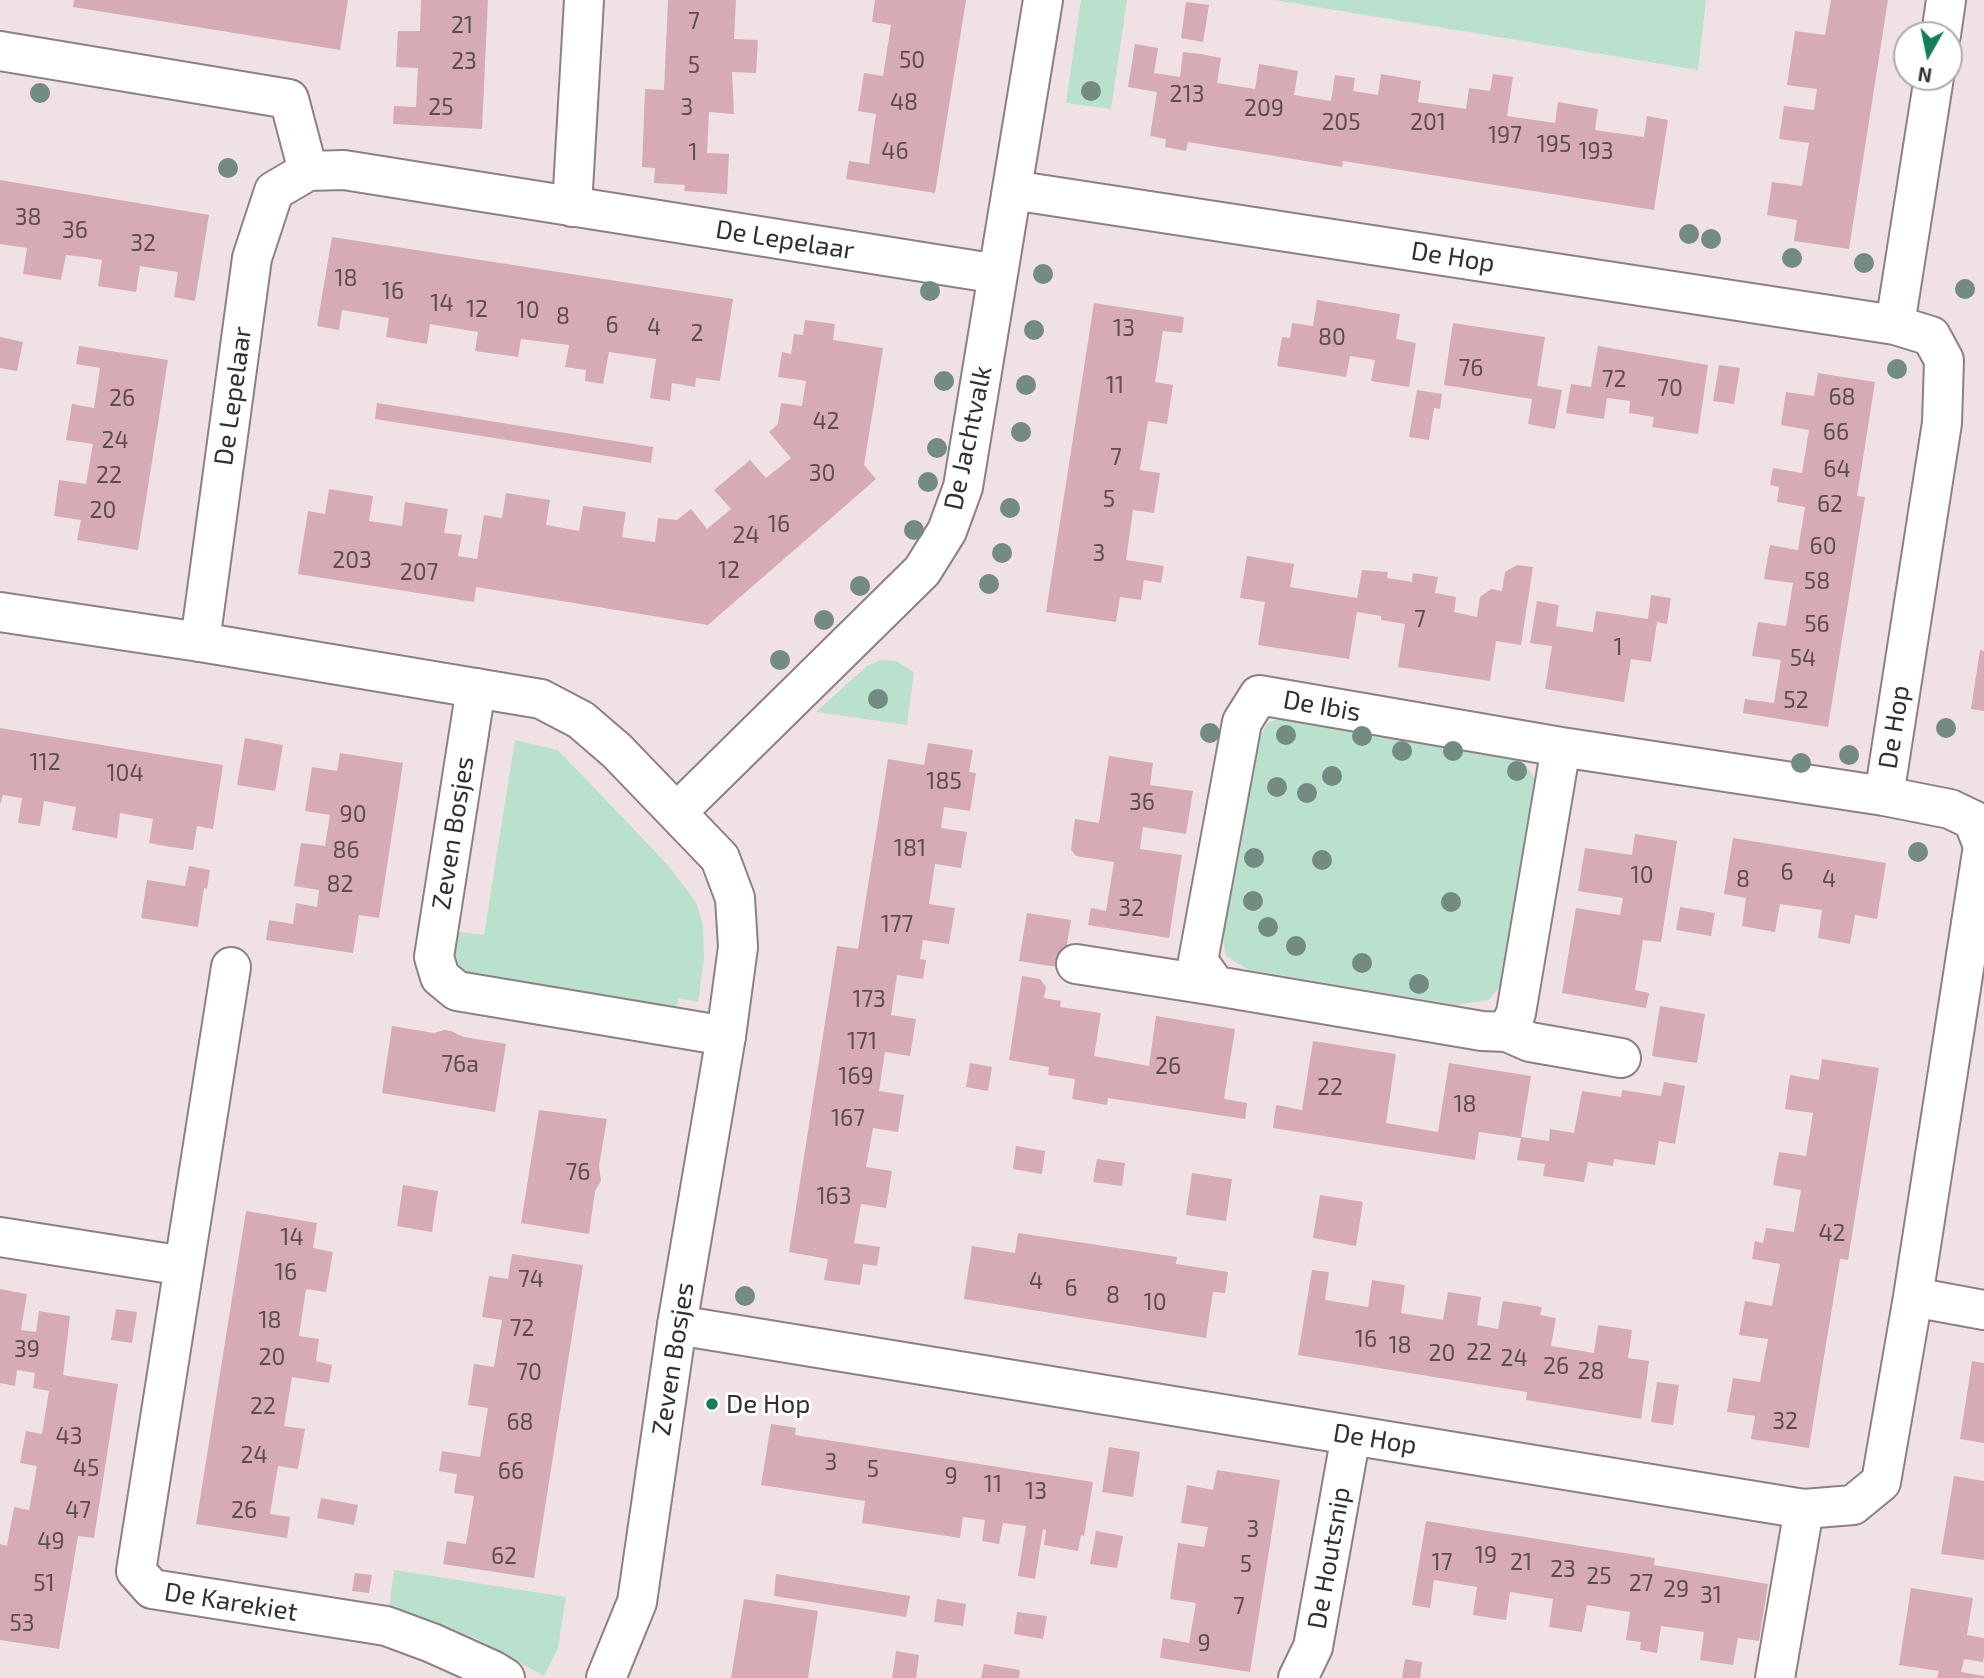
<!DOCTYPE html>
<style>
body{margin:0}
#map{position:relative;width:1984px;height:1678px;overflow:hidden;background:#f0e1e5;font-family:"Exo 2",sans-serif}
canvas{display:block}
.north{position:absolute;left:1893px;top:21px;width:70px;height:70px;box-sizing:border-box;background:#fff;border:2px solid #adabac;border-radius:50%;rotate:189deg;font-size:19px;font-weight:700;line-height:28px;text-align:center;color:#332e2f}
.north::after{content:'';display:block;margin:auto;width:24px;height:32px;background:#157e59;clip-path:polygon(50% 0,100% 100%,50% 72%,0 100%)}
</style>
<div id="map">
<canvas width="1984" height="1678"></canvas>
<div class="north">N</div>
</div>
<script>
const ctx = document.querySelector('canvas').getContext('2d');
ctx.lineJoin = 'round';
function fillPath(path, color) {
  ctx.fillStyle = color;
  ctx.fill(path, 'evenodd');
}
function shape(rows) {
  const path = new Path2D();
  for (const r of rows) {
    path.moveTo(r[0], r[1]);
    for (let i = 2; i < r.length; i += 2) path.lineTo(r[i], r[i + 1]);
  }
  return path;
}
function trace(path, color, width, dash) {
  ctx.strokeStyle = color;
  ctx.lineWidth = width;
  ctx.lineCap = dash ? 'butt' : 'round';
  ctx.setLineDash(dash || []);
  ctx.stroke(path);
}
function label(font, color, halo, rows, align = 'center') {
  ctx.font = font + ' "Exo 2",sans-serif';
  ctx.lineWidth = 6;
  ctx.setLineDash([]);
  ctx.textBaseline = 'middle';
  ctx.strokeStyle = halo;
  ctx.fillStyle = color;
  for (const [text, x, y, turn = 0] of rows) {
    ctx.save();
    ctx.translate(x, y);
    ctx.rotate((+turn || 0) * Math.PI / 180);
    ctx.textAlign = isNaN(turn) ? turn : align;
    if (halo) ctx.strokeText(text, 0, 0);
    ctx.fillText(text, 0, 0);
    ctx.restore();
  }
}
fillPath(shape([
 [1081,0,1127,0,1111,109,1066,103],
 [1275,0,1706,0,1698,70],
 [881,660,896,661,914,672,907,725,816,712,867,666],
 [1292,713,1506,749,1525,764,1538,783,1503,982,1489,1000,1456,1005,1249,970,1226,956,1221,927,1257,741,1268,723],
 [515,740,558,750,667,864,696,902,703,925,704,959,698,1002,678,998,677,1010,478,980,465,973,450,956,451,931,484,935],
 [394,1570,566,1597,558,1648,544,1676,477,1639,389,1608]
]), '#bae1cd');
fillPath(shape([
 [74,0,348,0,340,50,73,7],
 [421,0,488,0,482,129,393,124,394,106,416,107,418,68,396,67,398,31,420,31],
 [668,0,736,0,734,39,758,40,756,73,732,72,734,114,709,112,707,153,729,154,727,194,684,191,685,185,654,183,655,168,642,167,645,89,664,90],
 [875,0,966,0,935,193,846,179,849,161,869,164,876,114,858,111,864,73,883,76,891,25,872,22],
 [1831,0,1888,0,1849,249,1794,241,1797,220,1767,215,1772,182,1802,186,1809,143,1779,139,1784,106,1814,110,1817,89,1787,85,1795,31,1825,35],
 [1186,2,1209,5,1203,42,1181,38],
 [1135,44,1158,48,1154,73,1180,77,1183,52,1201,54,1221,58,1217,83,1255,89,1259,64,1277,67,1298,71,1294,95,1331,101,1335,75,1355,78,1353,91,1378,95,1381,74,1421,81,1418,102,1466,109,1469,88,1490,91,1493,74,1513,77,1507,116,1555,123,1558,102,1598,109,1595,130,1644,137,1647,116,1668,120,1654,210,1343,161,1342,167,1188,142,1186,151,1165,147,1166,139,1150,136,1157,92,1128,87],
 [0,180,209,215,195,301,174,297,178,272,140,266,136,292,98,286,102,260,84,257,66,255,61,280,23,274,27,248,0,244],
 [332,237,733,299,720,381,696,378,695,387,672,383,670,401,650,398,656,359,609,352,603,384,585,381,586,370,565,367,569,345,521,339,518,357,475,351,478,332,430,324,427,344,386,337,389,318,342,310,339,330,317,326],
 [1317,300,1400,314,1396,339,1416,343,1409,387,1371,381,1375,360,1350,356,1346,377,1277,366,1282,337,1290,338,1292,323,1313,326],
 [1094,303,1184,317,1182,333,1163,331,1155,382,1173,385,1167,424,1148,421,1140,470,1160,473,1154,513,1133,510,1126,560,1164,566,1161,583,1144,580,1141,600,1120,597,1116,622,1046,612],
 [805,320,835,324,833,340,883,348,864,465,876,479,708,625,476,587,474,602,298,574,308,511,325,514,329,489,373,496,369,521,402,526,405,502,448,509,444,533,462,535,458,556,477,559,484,515,502,518,506,493,550,500,546,525,579,531,583,506,626,512,622,537,655,542,658,518,677,520,691,509,707,529,731,509,714,490,750,460,766,478,791,458,769,432,778,424,781,403,802,406,806,381,778,377,782,352,791,354,794,334,803,335],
 [1453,323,1545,337,1537,386,1562,390,1555,429,1528,424,1532,399,1444,385],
 [0,337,23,342,17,371,0,368],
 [79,346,168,360,138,550,77,540,81,520,54,516,59,480,86,484,93,444,66,440,72,404,94,408,100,368,76,364],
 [1598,346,1708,365,1698,434,1652,427,1654,417,1629,413,1630,401,1607,398,1604,419,1566,413,1571,384,1591,387],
 [1719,365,1740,368,1734,404,1713,401],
 [1818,373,1875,382,1857,496,1865,497,1828,727,1743,713,1745,699,1774,703,1781,660,1752,656,1758,622,1786,626,1793,583,1764,579,1770,545,1798,550,1805,507,1777,502,1779,487,1770,485,1773,468,1802,473,1809,430,1781,425,1786,392,1814,396],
 [1417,390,1442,394,1440,409,1434,408,1429,440,1409,437],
 [377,403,653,447,651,463,375,419],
 [1247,556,1294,564,1290,587,1357,598,1362,570,1388,572,1387,578,1412,582,1413,573,1438,577,1435,593,1456,597,1454,612,1477,617,1480,597,1491,589,1502,591,1505,572,1517,565,1533,567,1521,645,1496,641,1490,681,1398,667,1405,624,1381,620,1381,616,1357,612,1349,659,1258,645,1265,602,1240,598],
 [1651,595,1671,598,1667,624,1657,622,1651,662,1631,659,1624,702,1545,689,1552,646,1530,643,1537,601,1559,605,1556,626,1593,632,1596,611,1648,619],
 [1980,650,1984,651,1984,711,1971,709],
 [0,728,223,765,213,829,197,826,193,850,171,847,149,843,153,819,120,813,117,838,72,830,76,807,44,801,40,826,18,823,22,798,3,795,0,805],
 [245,738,283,745,275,791,237,785],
 [928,743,973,750,969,772,976,773,970,811,944,807,941,828,967,832,961,868,935,864,929,904,955,908,949,944,923,940,920,959,926,960,923,979,897,975,891,1015,916,1019,910,1056,885,1052,879,1091,904,1095,898,1132,873,1128,866,1167,892,1171,886,1208,861,1204,854,1243,880,1247,877,1266,863,1264,860,1285,824,1280,828,1259,789,1252,837,946,858,949,888,759,924,765],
 [340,753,403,763,379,918,359,915,353,953,266,940,269,920,293,924,296,903,317,907,319,890,294,886,301,843,325,846,330,815,305,811,312,767,337,771],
 [1109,756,1153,763,1150,785,1193,791,1186,834,1143,827,1140,849,1182,855,1169,938,1088,925,1091,908,1106,911,1114,862,1076,856,1071,850,1075,819,1099,823],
 [1635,834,1677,841,1661,942,1643,940,1635,990,1649,993,1646,1008,1562,993,1576,908,1620,915,1623,898,1578,891,1585,848,1632,855],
 [1733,838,1886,863,1877,919,1855,915,1850,944,1818,938,1822,910,1780,904,1775,932,1742,926,1746,898,1724,894],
 [189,866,210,870,207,889,204,888,198,927,141,918,147,880,185,886],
 [1680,907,1715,913,1711,936,1676,930],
 [1027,913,1071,920,1063,968,1019,961],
 [1022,976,1040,979,1046,987,1044,998,1061,1001,1060,1007,1101,1013,1094,1056,1149,1066,1156,1016,1235,1029,1224,1099,1247,1103,1245,1119,1108,1098,1107,1105,1072,1099,1075,1079,1048,1075,1049,1067,1009,1060],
 [1660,1006,1705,1014,1697,1063,1652,1056],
 [392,1026,434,1033,444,1030,451,1031,464,1037,506,1044,495,1112,382,1093],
 [1313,1041,1396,1054,1386,1123,1438,1132,1449,1063,1531,1076,1521,1137,1549,1141,1550,1129,1574,1133,1582,1091,1621,1097,1622,1090,1661,1096,1664,1082,1685,1086,1675,1144,1659,1141,1655,1165,1614,1159,1613,1166,1588,1162,1584,1182,1543,1176,1545,1164,1517,1160,1521,1138,1479,1132,1475,1160,1273,1128,1276,1105,1302,1110],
 [1822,1059,1879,1068,1848,1260,1840,1259,1809,1448,1751,1439,1755,1416,1727,1412,1733,1378,1760,1382,1768,1339,1739,1335,1745,1301,1772,1306,1780,1264,1752,1259,1755,1241,1763,1243,1766,1228,1794,1232,1801,1190,1773,1185,1776,1168,1779,1152,1806,1156,1813,1113,1785,1109,1790,1075,1819,1080],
 [970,1063,992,1067,988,1091,966,1087],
 [539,1110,607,1119,599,1166,601,1181,595,1191,589,1234,521,1223],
 [1016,1146,1045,1151,1042,1174,1013,1169],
 [1097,1159,1125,1163,1122,1186,1093,1182],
 [1192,1173,1232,1179,1226,1221,1186,1215],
 [403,1185,438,1191,432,1232,397,1226],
 [1320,1195,1363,1202,1356,1246,1313,1238],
 [246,1211,317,1223,313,1248,333,1252,326,1292,306,1289,299,1336,319,1339,316,1361,332,1365,329,1383,292,1377,284,1426,305,1429,298,1469,278,1466,270,1514,290,1517,287,1538,196,1524],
 [1018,1233,1177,1257,1176,1264,1228,1272,1225,1293,1213,1292,1206,1338,964,1299,972,1246,1015,1253],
 [512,1254,583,1265,534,1578,443,1564,447,1541,466,1544,474,1496,454,1493,457,1474,439,1471,442,1451,480,1457,488,1408,468,1405,474,1364,494,1367,502,1320,482,1317,489,1276,508,1279],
 [1312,1270,1329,1272,1325,1300,1368,1307,1372,1280,1405,1285,1401,1313,1443,1320,1448,1292,1481,1297,1477,1325,1498,1329,1503,1301,1542,1307,1540,1315,1556,1318,1551,1346,1594,1353,1598,1325,1632,1330,1628,1358,1649,1361,1641,1419,1526,1400,1527,1392,1298,1355],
 [0,1289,27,1294,21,1330,36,1332,39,1311,70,1316,63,1375,118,1384,94,1538,78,1536,59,1649,0,1640,0,1544,7,1546,14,1507,29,1510,37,1466,20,1463,26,1431,42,1434,49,1391,33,1388,35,1373,17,1370,15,1386,0,1383],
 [116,1309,137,1312,132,1343,111,1340],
 [1972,1361,1984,1363,1984,1443,1960,1439],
 [1657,1382,1679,1385,1673,1425,1651,1422],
 [771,1424,796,1428,795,1435,1093,1482,1084,1536,1081,1535,1078,1551,1044,1545,1046,1530,1043,1529,1035,1579,1018,1576,1026,1526,1003,1523,999,1544,982,1541,985,1520,963,1517,960,1538,862,1523,865,1501,761,1485],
 [1109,1447,1140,1452,1133,1497,1102,1492],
 [1217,1470,1280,1480,1250,1672,1160,1658,1163,1638,1189,1643,1196,1603,1170,1599,1178,1543,1204,1547,1208,1527,1181,1523,1187,1485,1213,1490],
 [1954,1476,1984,1481,1984,1560,1941,1554],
 [321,1498,358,1505,354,1525,317,1518],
 [1426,1521,1655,1558,1654,1565,1768,1584,1759,1641,1738,1638,1733,1665,1700,1660,1704,1632,1661,1626,1657,1653,1640,1650,1641,1642,1626,1640,1630,1612,1587,1605,1582,1632,1549,1627,1553,1599,1510,1592,1506,1620,1473,1615,1477,1587,1434,1580,1430,1608,1412,1605],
 [1096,1531,1123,1536,1117,1568,1090,1564],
 [355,1573,372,1575,369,1593,352,1591],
 [776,1574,910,1596,906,1617,774,1596],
 [1911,1588,1973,1598,1967,1635,1984,1638,1984,1657,1983,1662,1964,1659,1961,1672,1984,1676,1984,1678,1937,1678,1939,1671,1899,1665],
 [744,1599,818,1611,808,1678,731,1678],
 [937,1599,966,1604,963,1626,934,1622],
 [1017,1612,1047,1616,1043,1639,1014,1634],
 [896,1651,919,1655,916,1678,892,1678],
 [1405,1659,1422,1662,1420,1678,1402,1678],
 [984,1664,1020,1670,1019,1678,981,1678]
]), '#d6abb6');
const street = shape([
 [1941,35,1946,0],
 [0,51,289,99,308,171],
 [1012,190,1895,325],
 [572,207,584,0],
 [200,642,252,258,274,191,308,171,344,170,998,274],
 [476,688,434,957,440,977,457,991,726,1036],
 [1561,747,1516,1013,1507,1032,1482,1031,1216,986,1198,961,1242,722,1259,695,1561,747,1884,796],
 [677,812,922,571,947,531,963,487,1043,0],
 [1076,964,1216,986],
 [1507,1032,1530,1042,1621,1058],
 [0,1237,184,1266,136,1571,152,1589,386,1626,432,1643,492,1670,505,1678],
 [184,1266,231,967],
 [1913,1297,1984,1310],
 [677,1325,1804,1509,1853,1505,1881,1482,1913,1297,1983,846,1973,820,1950,809,1884,796,1942,423,1944,360,1931,336,1895,325,1934,77],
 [1298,1678,1313,1647,1351,1435],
 [1775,1678,1804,1509]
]);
const secondary = shape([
 [0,612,200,642,541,699,581,720,617,751,720,858,735,898,738,947,726,1036,677,1325,637,1602,606,1678]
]);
trace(street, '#8d8083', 42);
trace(secondary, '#8d8083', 42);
trace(street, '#fff', 38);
trace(secondary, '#fff', 38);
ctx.fillStyle = '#748b81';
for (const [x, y] of [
 [1091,91],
 [40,93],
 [228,168],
 [1689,234],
 [1711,239],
 [1792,258],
 [1864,263],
 [1043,274],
 [1965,289],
 [930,291],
 [1034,330],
 [1897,369],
 [944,381],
 [1026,385],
 [1021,432],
 [937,448],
 [928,482],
 [1010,508],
 [914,530],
 [1002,553],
 [989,584],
 [860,586],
 [824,620],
 [780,660],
 [878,699],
 [1946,728],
 [1210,733],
 [1286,735],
 [1362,736],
 [1402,751],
 [1453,751],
 [1849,755],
 [1801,763],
 [1517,771],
 [1332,776],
 [1277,787],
 [1307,793],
 [1918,852],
 [1254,858],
 [1322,860],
 [1253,901],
 [1451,902],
 [1268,927],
 [1296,946],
 [1362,963],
 [1419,984],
 [745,1296]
]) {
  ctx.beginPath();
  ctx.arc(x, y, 10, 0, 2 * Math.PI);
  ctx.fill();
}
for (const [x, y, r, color] of [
 [712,1404,7,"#157e59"]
]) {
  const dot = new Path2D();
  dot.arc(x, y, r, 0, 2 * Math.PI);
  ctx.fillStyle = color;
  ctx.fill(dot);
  trace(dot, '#fff', 2.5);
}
label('23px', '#5c4d51', null, [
 ["7",694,21],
 ["21",462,25],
 ["50",912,60],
 ["23",464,61],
 ["5",694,65],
 ["213",1187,94],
 ["48",904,102],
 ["25",441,107],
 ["3",687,107],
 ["209",1264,108],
 ["205",1341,122],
 ["201",1428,122],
 ["197",1505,135],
 ["195",1554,144],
 ["46",895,151],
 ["193",1596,151],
 ["1",693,152],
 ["38",28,217],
 ["36",75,230],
 ["32",143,243],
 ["18",346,278],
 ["16",393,291],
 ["14",442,303],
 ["12",477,309],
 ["10",528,310],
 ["8",563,316],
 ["6",612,325],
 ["4",654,327],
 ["13",1124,328],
 ["2",697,333],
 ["80",1332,337],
 ["76",1471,368],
 ["72",1614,379],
 ["11",1115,385],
 ["70",1670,388],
 ["68",1842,397],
 ["26",122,398],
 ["42",826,421],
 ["66",1836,432],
 ["24",115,440],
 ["7",1116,457],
 ["64",1837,469],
 ["30",822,473],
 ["22",109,475],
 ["5",1109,499],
 ["62",1830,504],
 ["20",103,510],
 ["16",779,524],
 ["24",746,535],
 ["60",1823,546],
 ["3",1099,553],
 ["203",352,560],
 ["12",729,570],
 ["207",419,572],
 ["58",1817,581],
 ["7",1420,619],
 ["56",1817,624],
 ["1",1618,647],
 ["54",1803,658],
 ["52",1796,700],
 ["112",45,762],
 ["104",125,773],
 ["185",944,781],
 ["36",1142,802],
 ["90",353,814],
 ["181",910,848],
 ["86",346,850],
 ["6",1787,872],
 ["10",1642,875],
 ["8",1743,879],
 ["4",1829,879],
 ["82",340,884],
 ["32",1131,908],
 ["177",897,924],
 ["173",869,999],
 ["171",862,1041],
 ["76a",460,1064],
 ["26",1168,1066],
 ["169",856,1076],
 ["22",1330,1087],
 ["18",1465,1104],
 ["167",848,1118],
 ["76",578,1172],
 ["163",834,1196],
 ["42",1832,1233],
 ["14",292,1237],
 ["16",286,1272],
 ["74",531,1279],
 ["4",1036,1281],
 ["6",1071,1288],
 ["8",1113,1295],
 ["10",1155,1302],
 ["18",270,1320],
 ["72",522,1328],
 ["16",1366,1339],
 ["18",1400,1345],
 ["39",27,1349],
 ["22",1479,1352],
 ["20",1442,1353],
 ["20",272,1357],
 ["24",1514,1358],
 ["26",1556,1366],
 ["28",1591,1371],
 ["70",529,1372],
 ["22",263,1406],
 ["32",1785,1421],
 ["68",520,1422],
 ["43",69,1436],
 ["24",254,1455],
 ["3",831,1462],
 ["45",86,1468],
 ["5",873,1469],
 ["66",511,1471],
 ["9",951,1476],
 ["11",993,1484],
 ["13",1036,1491],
 ["47",78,1510],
 ["26",244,1510],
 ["3",1253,1529],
 ["49",51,1541],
 ["19",1486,1555],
 ["62",504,1556],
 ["17",1442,1562],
 ["21",1521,1562],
 ["5",1246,1564],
 ["23",1563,1569],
 ["25",1599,1576],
 ["51",44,1583],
 ["27",1641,1583],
 ["29",1676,1589],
 ["31",1711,1595],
 ["7",1239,1606],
 ["53",22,1623],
 ["9",1204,1643]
]);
label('26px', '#332e2f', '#fff', [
 ["De Lepelaar",785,240,9],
 ["De Hop",1453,257,9],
 ["De Lepelaar",233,396,-82],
 ["De Jachtvalk",968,438,-78],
 ["De Ibis",1322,706,10],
 ["De Hop",1894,727,-81],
 ["Zeven Bosjes",453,833,-81],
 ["Zeven Bosjes",673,1359,-81],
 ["De Hop",1375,1439,9],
 ["De Houtsnip",1329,1558,-80],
 ["De Karekiet",231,1602,9]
]);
label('26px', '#332e2f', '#fff', [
 ["De Hop",726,1404]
], 'left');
</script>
